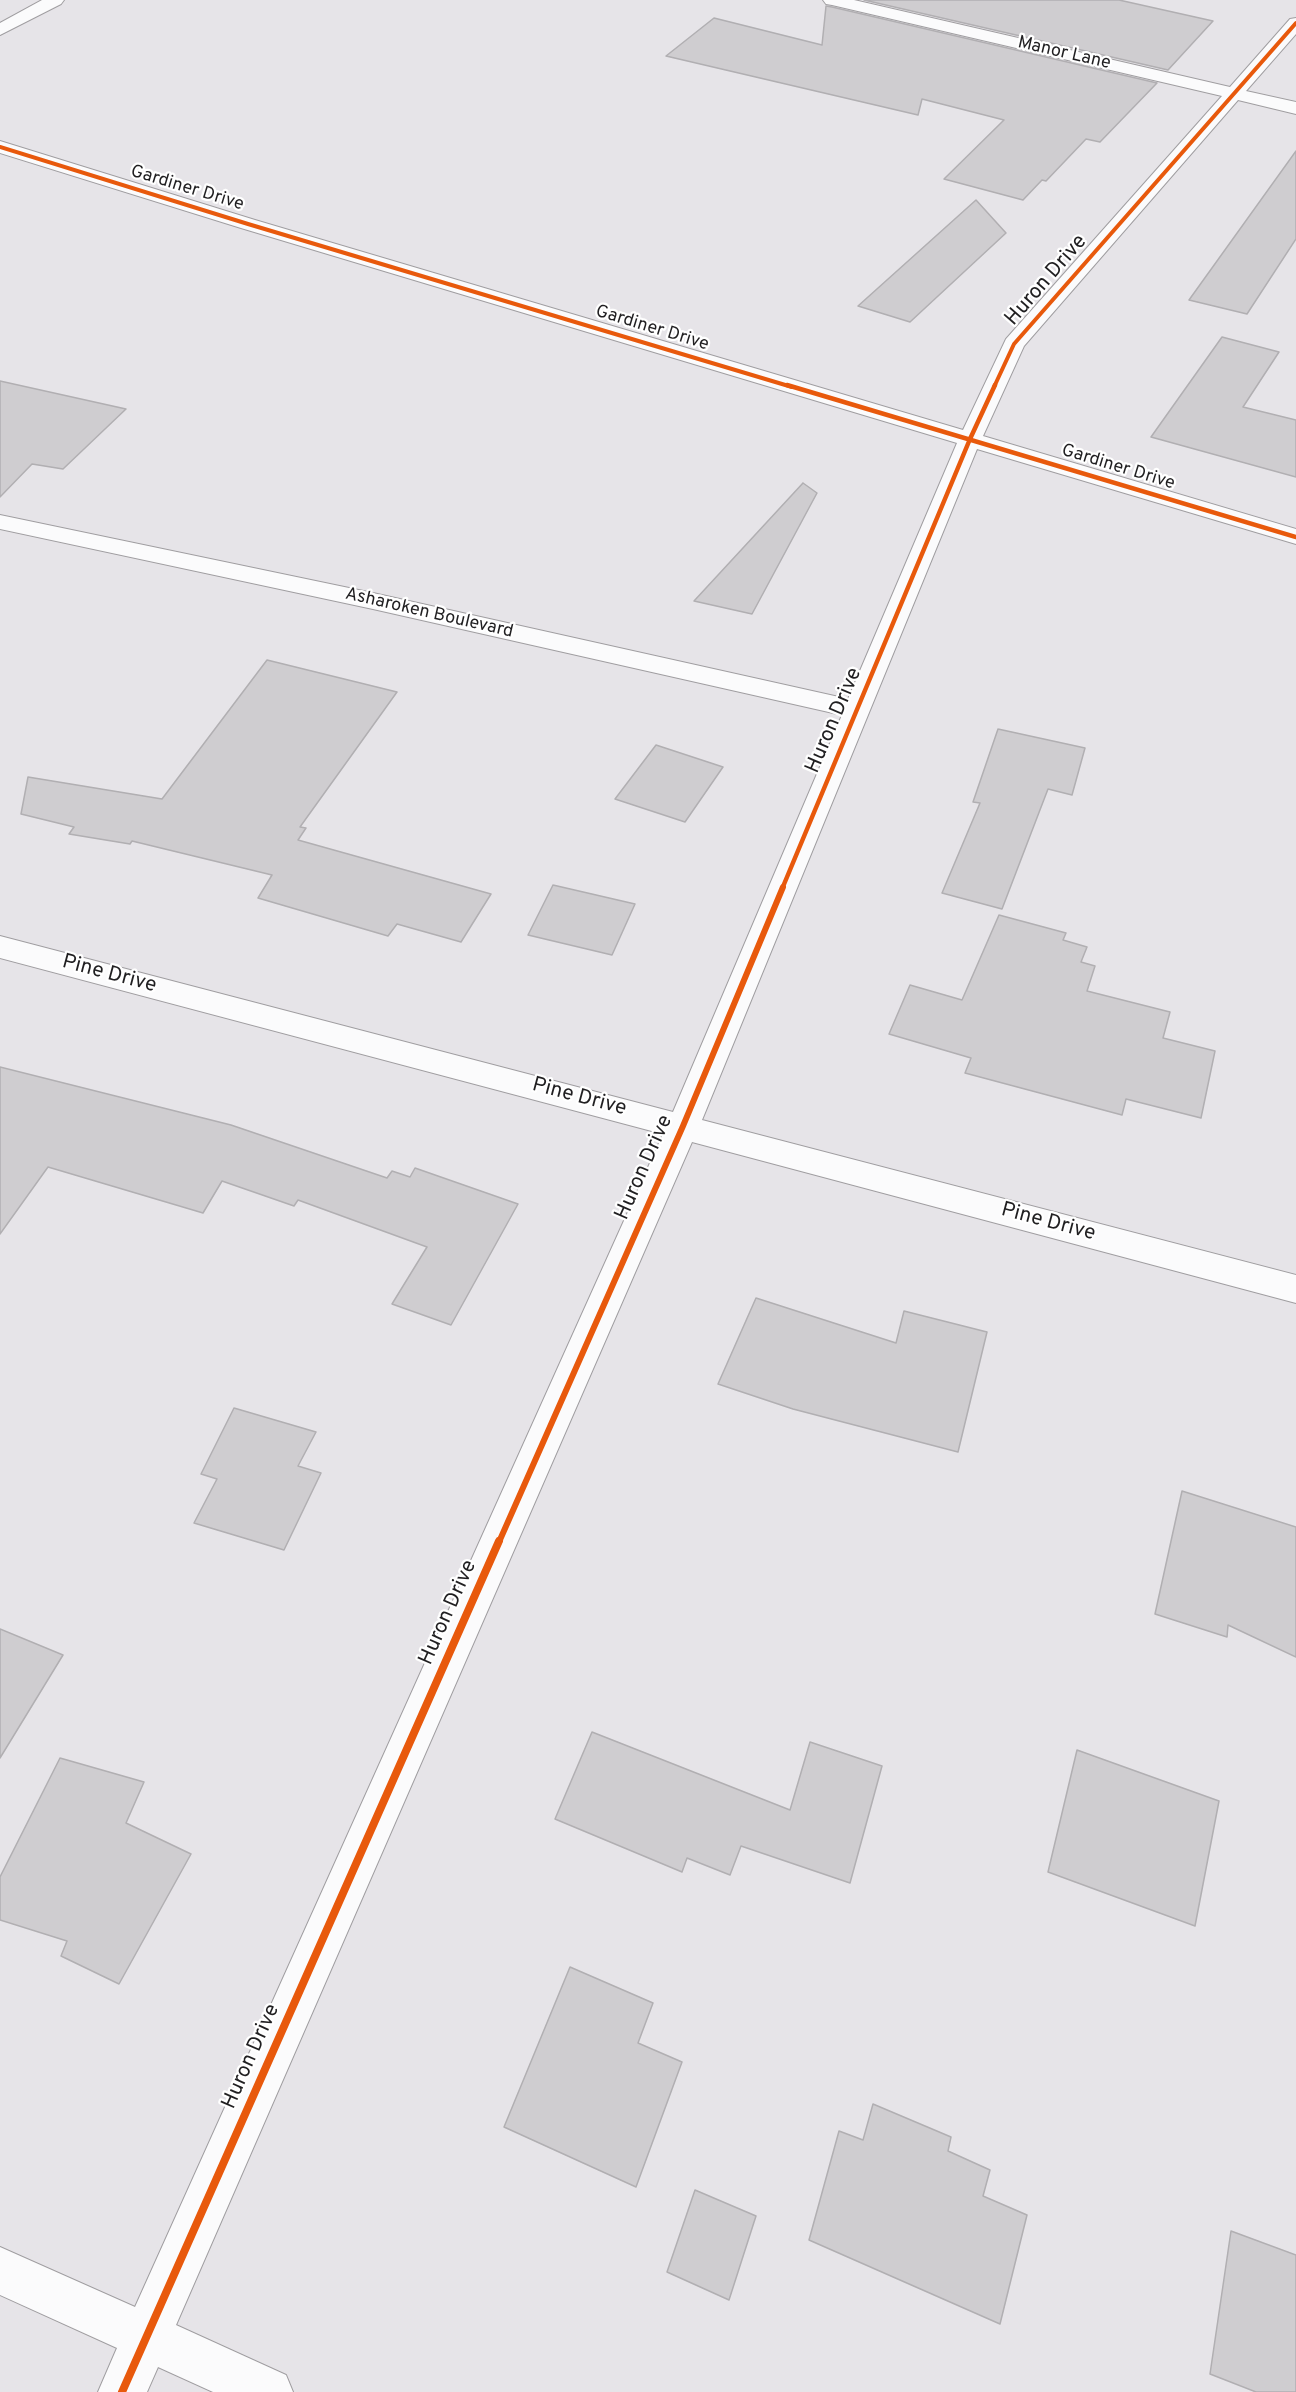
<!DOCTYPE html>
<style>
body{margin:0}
canvas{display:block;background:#e6e4e8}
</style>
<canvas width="1296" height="2392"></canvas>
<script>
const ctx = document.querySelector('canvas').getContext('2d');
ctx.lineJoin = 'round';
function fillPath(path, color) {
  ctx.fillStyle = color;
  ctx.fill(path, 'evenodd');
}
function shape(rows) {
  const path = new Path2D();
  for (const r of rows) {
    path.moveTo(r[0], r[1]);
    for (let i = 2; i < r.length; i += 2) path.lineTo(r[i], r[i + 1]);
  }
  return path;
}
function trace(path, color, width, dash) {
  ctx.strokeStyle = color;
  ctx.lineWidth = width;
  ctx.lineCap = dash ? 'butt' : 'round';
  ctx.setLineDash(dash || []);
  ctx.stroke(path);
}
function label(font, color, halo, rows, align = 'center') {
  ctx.font = font + ' Overpass,sans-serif';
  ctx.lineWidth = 4.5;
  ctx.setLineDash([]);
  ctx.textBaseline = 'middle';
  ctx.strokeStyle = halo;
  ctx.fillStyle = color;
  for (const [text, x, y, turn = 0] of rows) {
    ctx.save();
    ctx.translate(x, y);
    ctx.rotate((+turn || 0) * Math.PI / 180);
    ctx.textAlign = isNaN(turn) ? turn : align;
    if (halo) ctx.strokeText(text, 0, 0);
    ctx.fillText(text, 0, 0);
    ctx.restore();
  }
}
const building = shape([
 [864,0,1119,0,1213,21,1168,70,864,0],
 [826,6,832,7,1157,83,1100,142,1086,139,1046,181,1042,180,1023,200,944,179,1004,120,922,99,918,115,666,56,714,18,822,45,826,6],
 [1296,151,1296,239,1247,314,1189,300,1296,151],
 [976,200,1006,233,910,322,858,306,976,200],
 [1222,337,1279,352,1243,407,1296,420,1296,477,1151,437,1222,337],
 [0,381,126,409,63,469,32,464,0,497,0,381],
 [803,483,817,493,752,614,694,601,803,483],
 [267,660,397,692,300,827,306,828,298,840,491,894,461,942,397,924,388,936,258,898,272,875,132,841,130,844,69,834,74,827,21,814,28,777,162,799,267,660],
 [998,729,1085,748,1072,795,1048,789,1002,909,942,893,980,803,973,802,998,729],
 [656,745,723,767,685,822,615,799,656,745],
 [553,885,635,904,612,955,528,935,553,885],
 [999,915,1066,933,1063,940,1087,947,1081,962,1095,966,1087,991,1170,1012,1163,1038,1215,1051,1201,1118,1126,1099,1122,1115,965,1073,971,1058,889,1034,910,985,962,1000,999,915],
 [0,1067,231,1125,387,1178,392,1171,410,1177,415,1168,518,1204,451,1325,392,1304,427,1247,298,1200,294,1206,222,1181,203,1213,48,1167,0,1234,0,1067],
 [756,1298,896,1343,904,1311,987,1332,958,1452,793,1409,718,1384,756,1298],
 [234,1408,316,1432,298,1466,321,1473,284,1550,194,1523,217,1479,201,1474,234,1408],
 [1182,1491,1296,1527,1296,1657,1228,1625,1227,1637,1155,1614,1182,1491],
 [0,1629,63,1655,0,1758,0,1629],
 [592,1732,790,1810,810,1742,882,1766,850,1883,741,1846,730,1875,687,1858,682,1872,555,1819,592,1732],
 [1077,1750,1219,1801,1195,1926,1048,1872,1077,1750],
 [60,1758,144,1782,126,1823,191,1854,119,1984,61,1956,67,1941,0,1920,0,1877,60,1758],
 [570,1967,653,2003,638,2043,682,2062,636,2187,504,2127,570,1967],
 [873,2104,951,2137,948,2151,990,2170,983,2196,1027,2215,1000,2324,809,2240,839,2131,863,2140,873,2104],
 [695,2190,756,2216,729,2300,667,2272,695,2190],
 [1231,2231,1296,2255,1296,2392,1256,2392,1210,2374,1231,2231]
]);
fillPath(building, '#cfcdd0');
trace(building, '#b1afb2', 1.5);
const minor = shape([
 [42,0,64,0,61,4,0,35,0,23,42,0],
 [823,0,854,0,1230,87,1290,19,1296,18,1296,34,1246,91,1296,102,1296,114,1238,100,1024,346,983,436,1296,529,1296,544,977,449,702,1120,1296,1275,1296,1303,692,1142,176,2325,286,2375,293,2392,213,2392,158,2367,147,2392,98,2392,117,2348,0,2295,0,2247,135,2307,663,1134,0,958,0,936,673,1112,842,715,373,609,0,529,0,515,373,593,848,699,957,443,241,228,0,153,0,141,255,220,963,430,1006,339,1222,96,832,5,826,4,823,0]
]);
trace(minor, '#a09ea1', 2);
fillPath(minor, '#fbfbfc');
trace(shape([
 [0,147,248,224,792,387],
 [994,387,1014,344,1296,23]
]), '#e8590c', 4);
trace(shape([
 [787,385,1296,537],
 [782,889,970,439,995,385]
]), '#e8590c', 4.5);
trace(shape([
 [499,1542,683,1126,783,887]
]), '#e8590c', 6);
trace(shape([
 [122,2392,499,1541]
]), '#e8590c', 8);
label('18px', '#201f21', '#fff', [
 ["Manor Lane",1064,54,13],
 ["Gardiner Drive",187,189,17],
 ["Gardiner Drive",652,329,17],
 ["Gardiner Drive",1118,468,17],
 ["Asharoken Boulevard",429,614,13]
]);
label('21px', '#201f21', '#fff', [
 ["Huron Drive",1047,281,-49],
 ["Huron Drive",835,721,-67],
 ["Pine Drive",109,975,15],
 ["Pine Drive",579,1098,15],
 ["Huron Drive",645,1168,-66],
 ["Pine Drive",1048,1223,15],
 ["Huron Drive",449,1613,-66],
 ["Huron Drive",252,2057,-66]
]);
</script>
